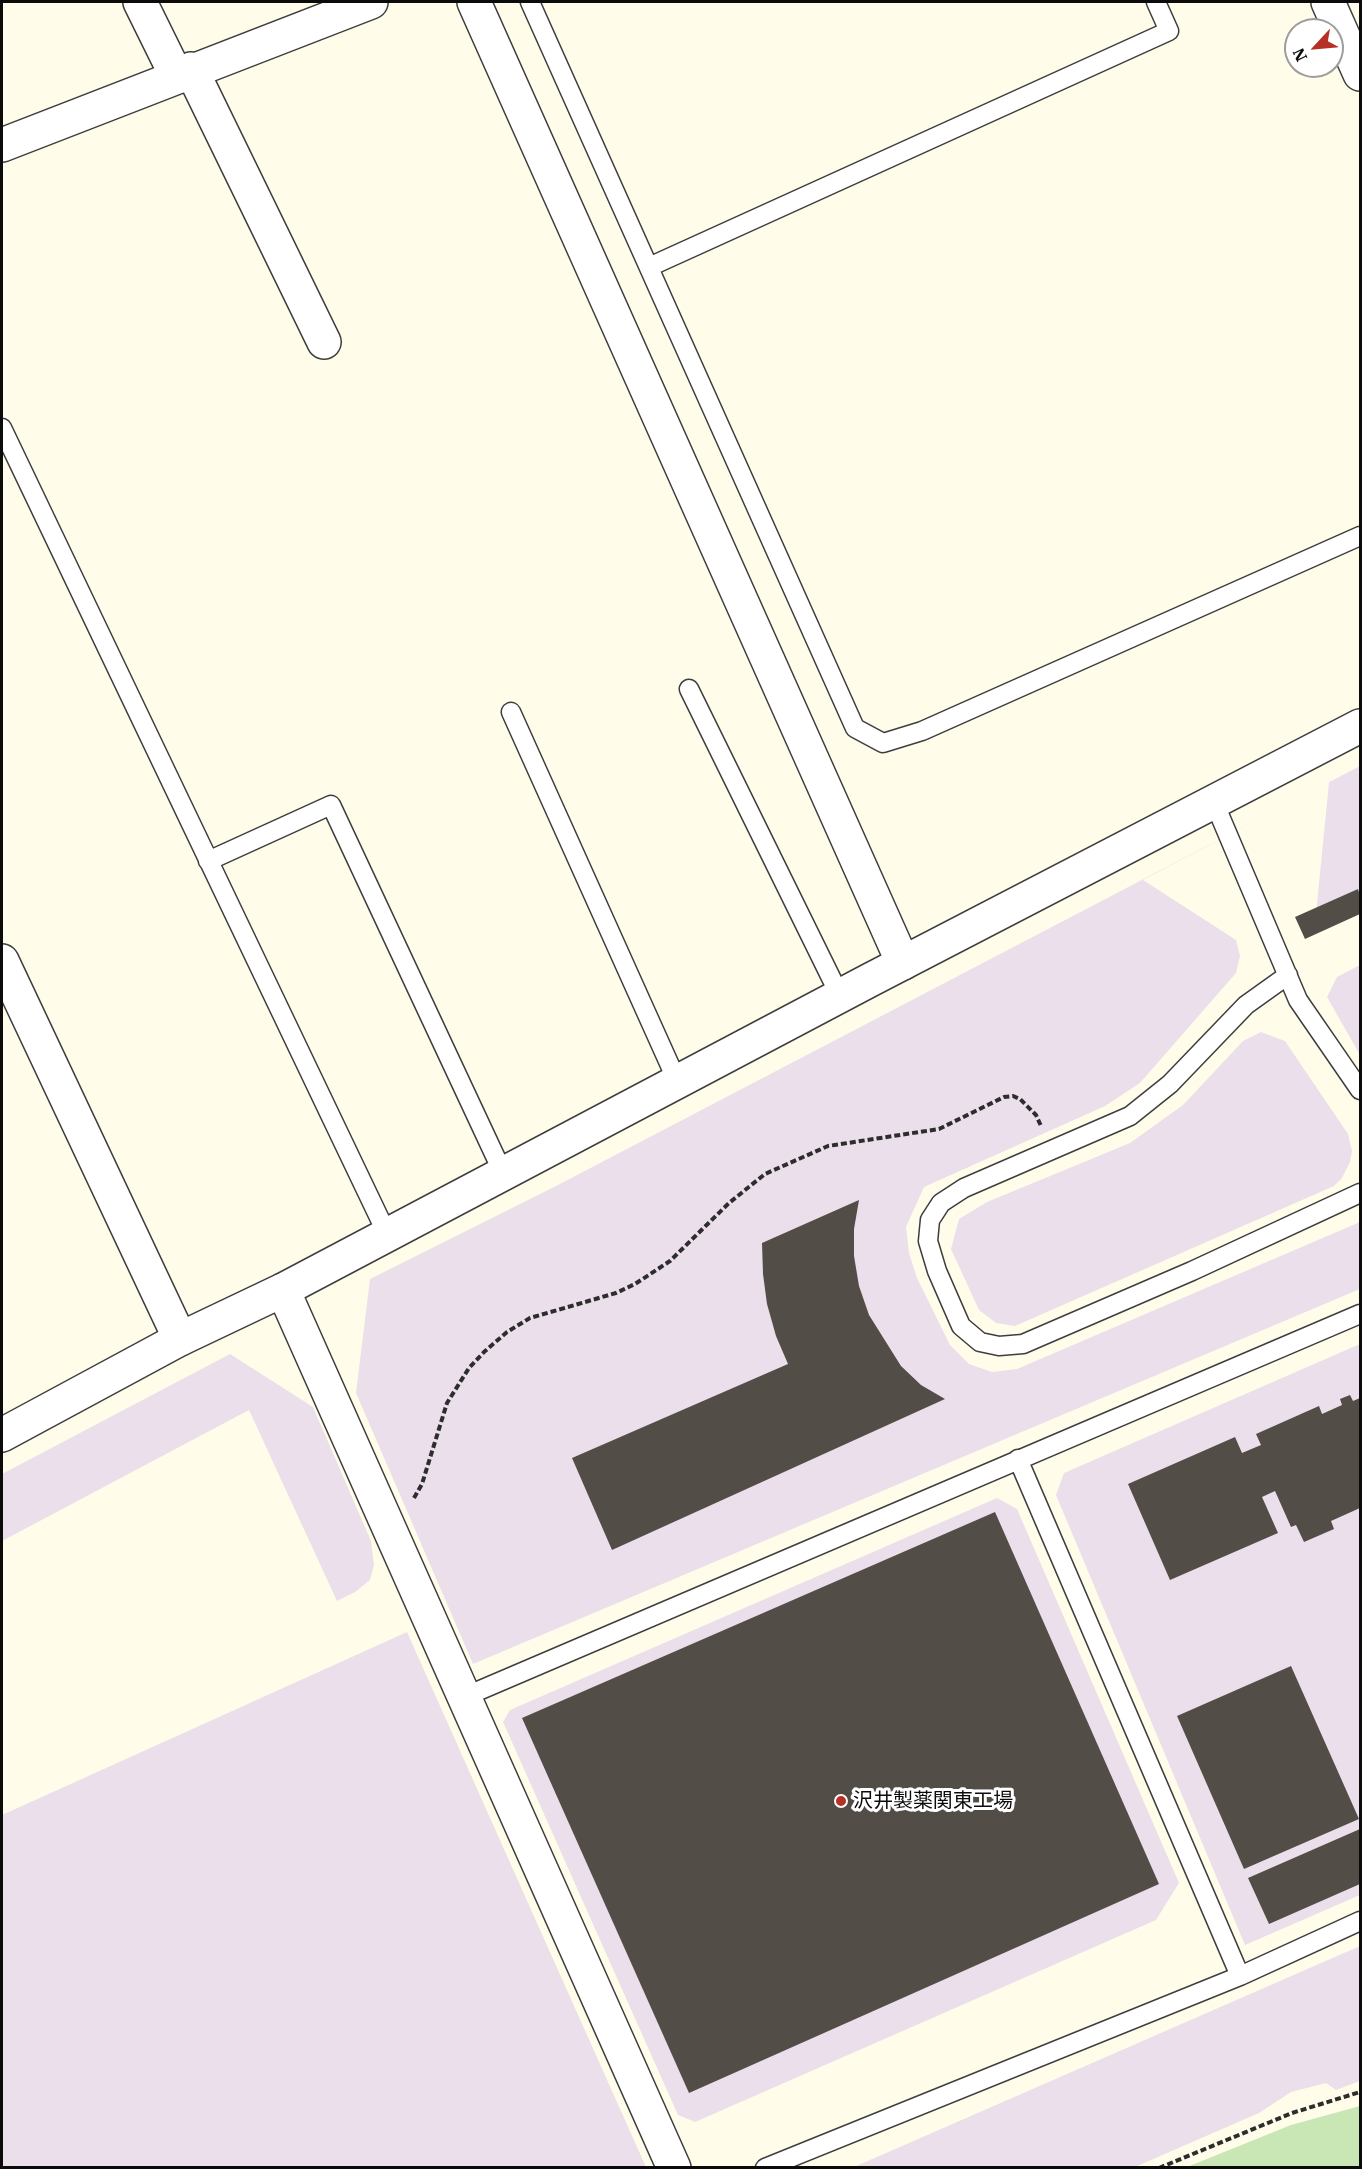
<!DOCTYPE html>
<meta charset="utf-8">
<style>
body{margin:0}
#map{position:relative;width:1362px;height:2169px;overflow:hidden;background:#fffde9;font-family:"IBM Plex Serif",serif}
canvas{display:block}
.frame{position:absolute;inset:0;border:3px solid #0b0b0b;pointer-events:none}
.north{position:absolute;left:1284px;top:18px;width:60px;height:60px;box-sizing:border-box;background:#fff;border:2px solid #9d9d9d;border-radius:50%;rotate:244deg;font-size:16px;font-weight:700;line-height:24px;text-align:center;color:#0b0b0b}
.north::after{content:'';display:block;margin:auto;width:21px;height:27px;background:#b73026;clip-path:polygon(50% 0,100% 100%,50% 72%,0 100%)}
</style>
<div id="map">
<canvas width="1362" height="2169"></canvas>
<div class="frame"></div>
<div class="north">N</div>
</div>
<script>
const ctx = document.querySelector('canvas').getContext('2d');
ctx.lineJoin = 'round';
function fillPath(path, color) {
  ctx.fillStyle = color;
  ctx.fill(path, 'evenodd');
}
function shape(rows) {
  const path = new Path2D();
  for (const r of rows) {
    path.moveTo(r[0], r[1]);
    for (let i = 2; i < r.length; i += 2) path.lineTo(r[i], r[i + 1]);
  }
  return path;
}
function trace(path, color, width, dash) {
  ctx.strokeStyle = color;
  ctx.lineWidth = width;
  ctx.lineCap = dash ? 'butt' : 'round';
  ctx.setLineDash(dash || []);
  ctx.stroke(path);
}
function label(font, color, halo, rows, align = 'center') {
  ctx.font = font + ' "IBM Plex Serif","Noto Sans JP",serif';
  ctx.lineWidth = 6;
  ctx.setLineDash([]);
  ctx.textBaseline = 'middle';
  ctx.strokeStyle = halo;
  ctx.fillStyle = color;
  for (const [text, x, y, turn = 0] of rows) {
    ctx.save();
    ctx.translate(x, y);
    ctx.rotate((+turn || 0) * Math.PI / 180);
    ctx.textAlign = isNaN(turn) ? turn : align;
    if (halo) ctx.strokeText(text, 0, 0);
    ctx.fillText(text, 0, 0);
    ctx.restore();
  }
}
fillPath(shape([
 [1360,766,1360,903,1315,924,1329,782,1143,880,1236,940,1240,956,1236,973,1140,1083,1105,1106,924,1187,906,1227,909,1253,917,1278,950,1345,969,1364,992,1372,1017,1369,1360,1222,1360,1289,473,1664,356,1393,370,1279,556,1186],
 [1360,965,1360,1055,1327,997,1337,977],
 [1261,1032,1285,1041,1348,1134,1352,1151,1350,1162,1342,1178,1334,1186,1015,1326,996,1323,979,1310,951,1249,959,1219,987,1202,1130,1143,1183,1105,1243,1041],
 [1360,1344,1360,1895,1245,1945,1056,1495,1064,1473],
 [230,1354,313,1407,371,1541,374,1565,370,1580,355,1592,337,1601,249,1410,2,1541,2,1474],
 [997,1498,1017,1509,1179,1883,1156,1920,695,2122,678,2115,503,1722,510,1710],
 [407,1632,646,2167,2,2167,2,1815],
 [1360,1946,1360,2081,1336,2090,1326,2083,1291,2092,1259,2113,1135,2167,854,2167]
]), '#eadfea');
fillPath(shape([
 [1360,2106,1360,2167,1187,2167,1291,2125]
]), '#c9e7b4');
fillPath(shape([
 [1358,889,1360,896,1360,914,1305,939,1295,917],
 [859,1200,854,1229,854,1256,859,1286,869,1315,901,1366,921,1385,945,1399,612,1550,572,1458,788,1364,776,1336,767,1304,763,1274,762,1243],
 [1350,1395,1353,1401,1360,1398,1360,1508,1331,1521,1334,1529,1304,1542,1296,1525,1291,1527,1275,1491,1262,1497,1278,1533,1170,1580,1128,1484,1235,1437,1242,1453,1261,1445,1256,1434,1319,1406,1322,1414,1342,1405,1340,1399],
 [995,1512,1159,1884,689,2093,522,1718],
 [1291,1666,1359,1819,1244,1869,1177,1716],
 [1360,1829,1360,1884,1269,1924,1248,1878]
]), '#534d47');
const service = shape([
 [530,2,855,728,883,743,922,731,1360,536],
 [649,267,1169,31,1156,2],
 [2,428,387,1234],
 [689,689,840,996],
 [511,712,677,1081],
 [1214,802,1298,1000,1360,1090],
 [208,861,331,805,503,1173],
 [1288,975,1246,1005,1170,1084,1130,1116,964,1188,941,1203,930,1220,928,1241,937,1271,961,1326,980,1342,999,1346,1023,1344,1192,1271,1360,1193],
 [1018,1459,1240,1976],
 [464,1697,1360,1314],
 [765,2168,1240,1976,1360,1921]
]);
const minor = shape([
 [140,2,176,75],
 [474,2,903,963],
 [191,69,324,342],
 [2,145,371,2],
 [2,961,180,1339],
 [283,1290,674,2168]
]);
const tertiary = shape([
 [1328,2,1360,74],
 [2,1435,180,1339,283,1290,870,980,1360,726]
]);
trace(service, '#3e3e3e', 21);
trace(minor, '#3e3e3e', 36);
trace(tertiary, '#3e3e3e', 36);
trace(shape([
 [414,1498,422,1484,447,1403,469,1368,484,1352,507,1332,530,1318,616,1293,635,1284,670,1261,729,1203,765,1174,828,1146,939,1129,1004,1097,1013,1096,1020,1099,1036,1115,1041,1126],
 [1159,2168,1292,2113,1360,2092]
]), '#2d2d2d', 4, [6, 3]);
trace(service, '#fff', 18);
trace(minor, '#fff', 33);
trace(tertiary, '#fff', 33);
for (const [x, y, r, color] of [
 [841,1801,6,"#b73026"]
]) {
  const dot = new Path2D();
  dot.arc(x, y, r, 0, 2 * Math.PI);
  ctx.fillStyle = color;
  ctx.fill(dot);
  trace(dot, '#fff', 2);
}
label('20px', '#0b0b0b', '#fff', [
 ["沢井製薬関東工場",853,1801]
], 'left');
</script>
